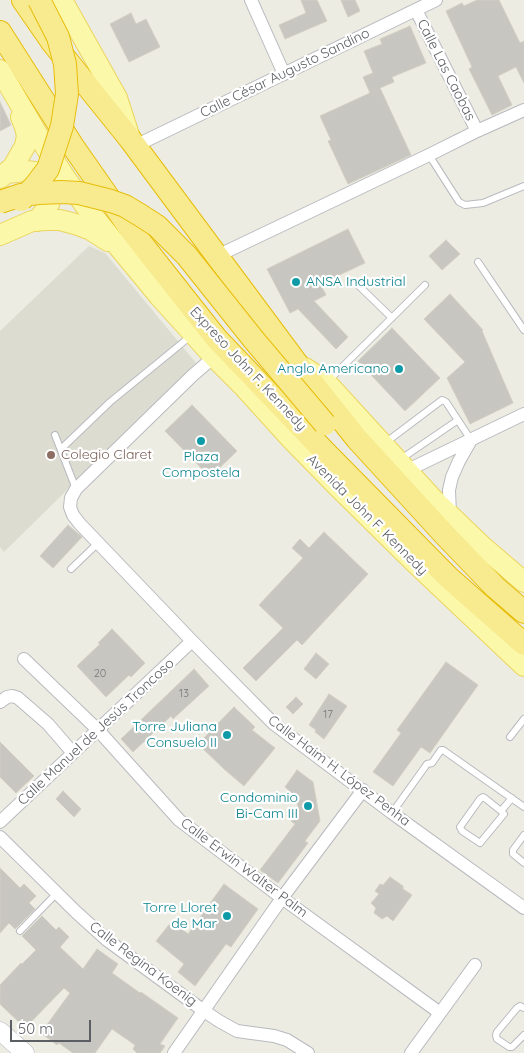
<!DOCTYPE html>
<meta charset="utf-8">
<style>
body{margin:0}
#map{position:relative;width:524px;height:1053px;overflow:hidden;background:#edece3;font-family:Quicksand,sans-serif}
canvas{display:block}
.scale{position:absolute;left:10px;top:1020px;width:81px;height:22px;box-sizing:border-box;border:2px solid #5b5e63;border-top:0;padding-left:6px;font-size:15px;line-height:18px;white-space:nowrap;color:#5b5e63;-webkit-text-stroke:4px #fff;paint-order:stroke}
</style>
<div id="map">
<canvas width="524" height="1053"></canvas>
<div class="scale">50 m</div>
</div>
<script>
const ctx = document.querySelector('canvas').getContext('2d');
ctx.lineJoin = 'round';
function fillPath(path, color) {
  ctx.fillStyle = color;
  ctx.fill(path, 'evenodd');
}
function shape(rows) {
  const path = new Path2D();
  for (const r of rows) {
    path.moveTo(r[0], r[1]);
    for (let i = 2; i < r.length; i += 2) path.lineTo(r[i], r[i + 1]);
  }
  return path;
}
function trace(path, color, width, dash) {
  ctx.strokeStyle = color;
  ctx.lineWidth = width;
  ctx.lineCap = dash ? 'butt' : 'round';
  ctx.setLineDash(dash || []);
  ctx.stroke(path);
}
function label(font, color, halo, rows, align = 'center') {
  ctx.font = font + ' Quicksand,sans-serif';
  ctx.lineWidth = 4.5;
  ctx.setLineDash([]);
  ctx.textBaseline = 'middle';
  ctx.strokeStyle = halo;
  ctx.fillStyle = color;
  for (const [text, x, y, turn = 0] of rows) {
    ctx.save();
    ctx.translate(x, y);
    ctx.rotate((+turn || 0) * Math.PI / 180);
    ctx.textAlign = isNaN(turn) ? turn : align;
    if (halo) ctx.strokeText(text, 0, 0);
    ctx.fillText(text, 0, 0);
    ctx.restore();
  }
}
fillPath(shape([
 [89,246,105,253,196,363,4,552,0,547,0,331]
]), '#dddcd1');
const building = shape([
 [301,0,317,0,327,21,285,39,279,25,306,13,301,0],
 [341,0,355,0,360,11,348,17,341,0],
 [477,0,499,0,520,43,524,41,524,83,516,67,498,76,512,105,492,115,469,69,472,67,446,11,462,3,464,6,477,0],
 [131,13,136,24,146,19,160,47,129,62,110,24,131,13],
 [410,26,426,63,392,77,394,82,380,88,411,155,348,184,328,141,331,140,320,116,370,93,363,77,373,73,364,51,382,44,380,39,410,26],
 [0,102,11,125,0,131,0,102],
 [348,229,365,263,320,284,326,295,314,301,348,337,336,349,298,309,290,313,267,269,348,229],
 [446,240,460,254,442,270,429,256,446,240],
 [450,294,483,330,482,331,513,403,470,424,447,378,465,362,424,319,450,294],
 [392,328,440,378,405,411,358,361,392,328],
 [192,405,237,451,210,477,165,431,192,405],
 [68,525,82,537,53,568,40,556,68,525],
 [324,532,368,574,302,645,297,640,256,681,243,668,283,628,259,605,303,558,292,548,300,539,309,548,324,532],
 [112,629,145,663,131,677,129,675,106,697,77,666,100,644,98,643,112,629],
 [316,653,329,664,316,679,304,669,316,653],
 [446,662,478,685,430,753,421,747,393,786,373,772,401,733,397,730,446,662],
 [194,669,209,686,173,719,171,716,133,752,121,739,194,669],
 [329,694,347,706,324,739,315,732,316,730,309,725,329,694],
 [296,697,303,704,293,714,286,707,296,697],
 [234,707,255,727,252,730,275,748,244,786,224,769,198,744,234,707],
 [0,742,34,776,16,793,0,777,0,742],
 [297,770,313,782,320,821,305,841,308,843,278,883,260,870,295,824,291,821,299,809,294,795,285,787,297,770],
 [63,791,81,809,74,817,56,799,63,791],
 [0,868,20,888,24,884,36,896,29,903,35,909,15,929,9,923,0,933,0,868],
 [390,877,403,886,403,889,412,895,393,921,387,916,382,919,374,913,376,908,371,903,379,894,375,891,380,884,383,885,390,877],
 [224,884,258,909,231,947,226,944,195,986,178,972,184,964,156,941,172,921,188,934,224,884],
 [42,916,56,930,59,927,69,937,60,947,83,969,97,949,118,964,112,973,140,993,141,992,178,1018,160,1044,165,1046,160,1053,137,1053,133,1049,135,1045,112,1029,95,1053,73,1053,59,1043,57,1045,41,1033,70,993,64,988,25,1028,0,1004,0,985,21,963,22,964,36,950,22,936,42,916]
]);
fillPath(building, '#c8c6c0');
trace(building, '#d2cfc2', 1);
const lane = shape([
 [429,155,459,202,465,205,483,203,524,186],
 [478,262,524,330],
 [358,285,392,318],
 [329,380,425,285],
 [55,435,76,489],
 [385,443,442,400,446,402,471,440],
 [61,449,110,402,192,335],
 [401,459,458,420],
 [71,569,98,543],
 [510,737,524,719],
 [501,811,504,814,480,843,462,831,460,827,480,799,483,797,486,799,501,811,512,798],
 [392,813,427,764,432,763,441,750,443,750,524,807],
 [524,835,513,850,513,854,524,863],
 [20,931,57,893],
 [524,1008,520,1006,517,1008,497,1032,496,1035,497,1039,509,1047,512,1047,524,1035]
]);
const street = shape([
 [251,0,284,74],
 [416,10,477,131],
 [135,146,436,0],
 [217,256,429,155,477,131,524,110],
 [214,357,193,375,76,489,71,498,70,507,73,515,80,524,192,641,274,724,392,813,524,908],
 [408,470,524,414],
 [450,515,449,490,452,477,459,461,471,440],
 [24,659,98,730,179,820,282,898,440,1013],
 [0,702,7,697,12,696,18,698,48,724,73,753],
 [0,822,192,641],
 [0,837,76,912,107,940,204,1011,219,1021,237,1031,274,1036,287,1040,308,1053],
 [174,1053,282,898,363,790],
 [411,1053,475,965]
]);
const secondary = shape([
 [0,1031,25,1053]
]);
const primary = shape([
 [62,0,117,98,129,135],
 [0,70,39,137,64,176,89,211,159,296,214,357,244,387,292,440,337,486,415,563,524,666],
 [7,173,25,171,35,172,43,176,48,185,51,195,49,204,44,212,37,221],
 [0,178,13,167,25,146,27,136,25,127,21,117],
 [0,235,32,221,47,220,60,220,75,224,91,230,108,241],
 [305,368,326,382,433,499,481,545,524,582]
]);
const highway = shape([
 [23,0,52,42,130,139,295,361,357,439,444,534,495,587,524,612],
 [0,32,72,145,134,234,216,338,325,452,448,577,524,644]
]);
trace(lane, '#b8babf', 8);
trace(street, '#b8babf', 14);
trace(secondary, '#b9bbc1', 19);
trace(primary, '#ebd55e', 22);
trace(highway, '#e7bd0a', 24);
trace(lane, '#fff', 6);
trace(street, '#fff', 12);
trace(secondary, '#fff', 18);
trace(primary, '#fbf8aa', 20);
trace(highway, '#f8eb8f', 22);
const highwayBridge = shape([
 [21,200,35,186,48,169,62,126,67,94,65,64,58,37,39,0],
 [0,202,21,195,39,193,62,192,79,193,111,201,125,206,140,215,157,226,187,256,254,340,325,424]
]);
trace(highwayBridge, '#e7bd0a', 24, []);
trace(highwayBridge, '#f8eb8f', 22);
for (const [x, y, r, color] of [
 [296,282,5,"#0f9aa8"],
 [399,369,5,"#0f9aa8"],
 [201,441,5,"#0f9aa8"],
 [51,455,5,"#8d6e63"],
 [227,735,5,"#0f9aa8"],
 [308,806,5,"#0f9aa8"],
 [227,916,5,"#0f9aa8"]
]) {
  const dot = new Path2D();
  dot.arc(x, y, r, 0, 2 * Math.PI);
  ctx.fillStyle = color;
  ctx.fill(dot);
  trace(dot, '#fff', 2);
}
label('11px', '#76787a', null, [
 ["20",100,674],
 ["13",184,694],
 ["17",328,715]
]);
label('14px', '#5b5e63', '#fff', [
 ["Calle Las Caobas",446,70,63],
 ["Calle César Augusto Sandino",285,73,-26],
 ["Expreso John F. Kennedy",248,369,47],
 ["Avenida John F. Kennedy",367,515,45],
 ["Calle Manuel de Jesús Troncoso",96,732,-43],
 ["Calle Haim H. López Penha",339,771,37],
 ["Calle Erwin Walter Palm",244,868,37],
 ["Calle Regina Koenig",143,964,37]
]);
label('14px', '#0d838f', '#fff', [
 ["ANSA Industrial",306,282,"left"],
 ["Anglo Americano",389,369],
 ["Plaza",201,457,"center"],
 ["Compostela",201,473,"center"],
 ["Torre Juliana",217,727],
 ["Consuelo II",217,743],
 ["Condominio",298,798],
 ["Bi-Cam III",298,814],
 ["Torre Lloret",217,908],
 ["de Mar",217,924]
], 'right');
label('14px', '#785e54', '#fff', [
 ["Colegio Claret",61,455]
], 'left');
</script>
